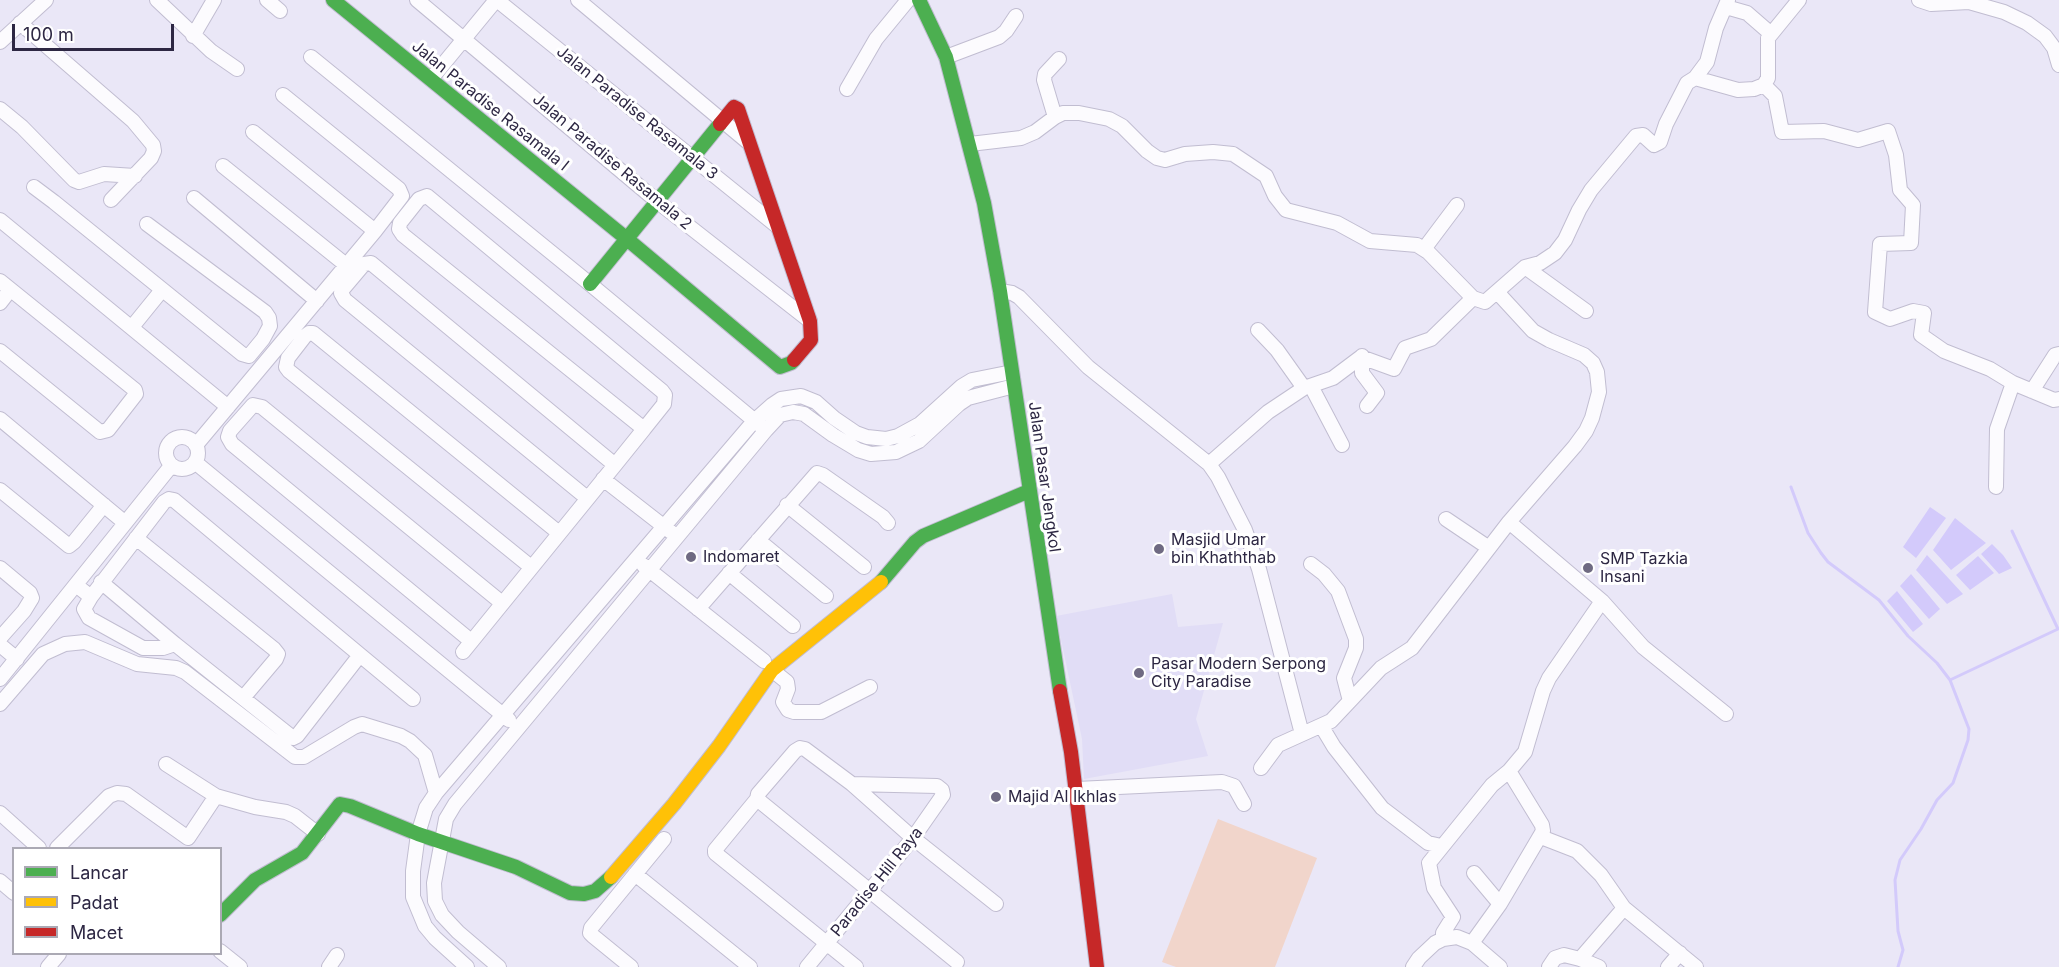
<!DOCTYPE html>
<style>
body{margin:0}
#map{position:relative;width:2059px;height:967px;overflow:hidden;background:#eae7f7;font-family:Inter,sans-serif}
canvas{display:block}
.legend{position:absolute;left:12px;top:847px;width:210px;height:108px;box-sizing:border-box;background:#fff;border:2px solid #aba9b4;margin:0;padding:8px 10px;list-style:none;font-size:18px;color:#2d2743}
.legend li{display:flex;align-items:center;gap:12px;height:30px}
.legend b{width:30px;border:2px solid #aba9b4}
.scale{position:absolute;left:12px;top:24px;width:162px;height:27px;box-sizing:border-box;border:3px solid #2d2743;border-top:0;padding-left:8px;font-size:18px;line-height:21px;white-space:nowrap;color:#2d2743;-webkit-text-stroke:4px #fff;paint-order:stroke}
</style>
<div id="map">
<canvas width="2059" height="967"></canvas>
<ul class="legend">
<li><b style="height:8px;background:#4caf50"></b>Lancar</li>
<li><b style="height:8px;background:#ffc107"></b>Padat</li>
<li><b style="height:8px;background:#c62828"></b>Macet</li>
</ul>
<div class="scale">100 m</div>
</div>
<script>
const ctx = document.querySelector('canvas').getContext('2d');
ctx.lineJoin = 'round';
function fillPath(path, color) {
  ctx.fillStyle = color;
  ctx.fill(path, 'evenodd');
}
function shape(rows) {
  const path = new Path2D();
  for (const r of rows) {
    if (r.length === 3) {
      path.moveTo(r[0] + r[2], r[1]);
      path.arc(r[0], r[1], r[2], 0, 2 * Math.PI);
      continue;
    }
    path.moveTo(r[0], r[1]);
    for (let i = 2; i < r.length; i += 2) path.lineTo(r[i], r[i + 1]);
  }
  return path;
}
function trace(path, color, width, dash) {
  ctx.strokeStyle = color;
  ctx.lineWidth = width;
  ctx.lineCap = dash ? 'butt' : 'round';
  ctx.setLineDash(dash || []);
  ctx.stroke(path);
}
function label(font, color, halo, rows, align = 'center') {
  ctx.font = font + ' Inter,sans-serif';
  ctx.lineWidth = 6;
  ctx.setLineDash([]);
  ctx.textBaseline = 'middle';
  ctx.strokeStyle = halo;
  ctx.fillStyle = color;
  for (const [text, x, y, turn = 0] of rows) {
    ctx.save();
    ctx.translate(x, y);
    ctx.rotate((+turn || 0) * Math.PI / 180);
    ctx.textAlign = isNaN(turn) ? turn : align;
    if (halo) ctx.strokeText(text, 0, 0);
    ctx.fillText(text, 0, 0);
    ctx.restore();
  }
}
fillPath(shape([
 [1172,594,1178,627,1223,623,1196,719,1208,756,1084,779,1082,739,1056,616]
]), '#e1ddf6');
fillPath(shape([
 [1218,819,1317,858,1275,967,1176,967,1162,962]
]), '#f1d5cb');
fillPath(shape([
 [1930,507,1946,518,1916,558,1903,547],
 [1955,518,1986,543,1951,570,1933,550],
 [1992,544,2003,555,2012,568,1999,574,1981,554],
 [1927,555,1963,594,1947,604,1916,570],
 [1978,556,1994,573,1970,590,1956,575],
 [1911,574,1940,609,1929,619,1900,586],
 [1897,591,1923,624,1913,632,1887,601]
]), '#d3cafb');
trace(shape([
 [1791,487,1808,533,1821,553,1828,562,1879,600,1908,636,1937,663,1950,680,1969,729,1968,740,1953,783,1937,800,1921,829,1900,860,1895,880,1898,931,1903,950,1898,967],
 [1950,680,2058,629,2012,531]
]), '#d3cafb', 3);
const street = shape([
 [157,0,211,51,237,69],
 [267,0,280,11],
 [417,0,658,202,810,321],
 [497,0,777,226],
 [578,0,749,143],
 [1919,0,1931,4,1969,2,2004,12,2027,23,2045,36,2054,48,2059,65],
 [1726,7,1747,13,1770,33],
 [20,23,133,121,153,145,154,151,151,158,111,200],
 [193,36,214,0],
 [0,42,46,0],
 [311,57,590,284,761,426],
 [946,57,999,37,1006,31,1016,16],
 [1695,78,1738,90,1754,89,1764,85,1768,78,1768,38,1799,0],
 [431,79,496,0],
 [1764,85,1775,96,1782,132,1824,131,1858,140,1888,131,1896,155,1900,190,1913,205,1911,243,1880,244,1875,312,1890,319,1913,311,1924,313,1921,335,1944,351,1990,369,2013,383,2054,400,2059,399],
 [847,89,876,39,908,0],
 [0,109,22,127,74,180,79,182,104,174,135,176],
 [1055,117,1044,80,1045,74,1059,59],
 [253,132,375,231],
 [970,144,1021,138,1035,132,1055,117,1063,113,1079,113,1109,119,1122,126,1147,151,1157,158,1165,160,1185,154,1213,152,1233,154,1266,176,1275,196,1286,210,1337,223,1370,241,1417,245,1428,252,1473,298,1485,302,1525,267,1540,263,1555,253,1565,240,1579,210,1591,190,1636,136,1643,135,1654,145,1660,142,1666,124,1687,83,1695,78,1707,62,1716,28,1728,0],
 [223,166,346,265],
 [34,187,54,202,242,354,249,356,263,339,270,326,269,318,265,312,147,224],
 [427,196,662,391,665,395,664,404,644,429,403,235,399,229,400,223,419,199,427,196],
 [194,198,317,301],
 [0,220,228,407],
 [1424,249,1457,205],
 [1525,267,1586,311],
 [0,281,135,390,136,394,108,430,100,432,0,351],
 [1000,291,1012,293,1019,297,1088,367,1209,464,1218,477,1245,530,1259,569,1302,734],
 [0,303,10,290],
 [132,327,162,290],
 [1258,330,1277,350,1304,388],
 [1362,356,1362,373,1377,393,1367,406],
 [1311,386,1342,445],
 [2032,391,2055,355,2059,354],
 [0,419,124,522],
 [182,453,16],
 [196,445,375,231,402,196,399,189,283,95],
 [196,463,509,720],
 [1209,464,1268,412,1304,388,1333,378,1361,357,1394,369,1405,348,1431,339,1473,298],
 [603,479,671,532],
 [1996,487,1997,429,2013,383],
 [0,490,69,546,74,542,104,505],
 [587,498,345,300,341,293,342,290,364,264,371,263,615,465,644,429],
 [787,505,864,567],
 [1446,519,1489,548],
 [1509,522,1602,601,1643,647,1726,714],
 [136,538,274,649,278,654,276,659,243,698],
 [758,540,826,596],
 [1311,564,1324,574,1338,591,1356,639,1356,648,1344,678,1350,701],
 [643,565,764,661],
 [531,567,289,371,286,367,288,358,305,336,309,333,313,333,559,533],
 [0,568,30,593,32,598,24,611,0,638],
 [729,573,793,626],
 [101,582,175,644],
 [76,585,91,597,84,609,89,618,143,648,163,648,175,644,293,738,297,736,360,655,413,699],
 [91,597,164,502,169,499,174,500,360,655],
 [698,609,817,473,823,475,883,517,888,523],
 [471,641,232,444,228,437,230,431,253,405,262,407,502,603],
 [0,645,17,659],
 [463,652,615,465],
 [772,670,787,682,788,689,783,702,788,710,794,712,821,712,870,687],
 [0,679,171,466],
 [0,704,43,654,65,644,85,642,137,664,176,668,185,672,295,757,304,757,354,727,362,724,401,736,410,741,425,755,436,793],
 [1322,727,1334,747,1382,808,1428,843,1441,846],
 [166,764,216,796,255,807,286,812,295,816,318,834],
 [1261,768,1278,745,1331,721,1381,668,1412,648,1509,522,1575,446,1586,431,1592,418,1599,392,1597,372,1593,363,1584,355,1549,340,1533,331,1498,293],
 [1077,789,1222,782,1234,786,1244,804],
 [757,799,957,962],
 [0,813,39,848],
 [1541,837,1577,851,1601,875,1624,908],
 [57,848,109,796,117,793,126,794,188,838,216,796],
 [1474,873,1500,904],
 [635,874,750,967],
 [0,881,14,893],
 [1443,939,1443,933,1453,917,1434,888,1429,863,1492,785,1509,771,1525,752,1543,691,1549,678,1602,601],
 [1472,943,1500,904,1543,831,1542,825,1509,771],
 [220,951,240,967],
 [1580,959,1624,908,1696,967],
 [48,967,59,954],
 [329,967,337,955],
 [467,967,435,938,425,926,413,897,413,871,418,834,426,808,436,793,754,421,772,405,781,399,801,396,816,402,834,418,856,433,867,437,886,439,898,436,920,424,962,386,972,380,1012,372],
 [499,967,458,932,442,915,435,901,434,883,446,819,455,804,766,430,780,415,793,412,804,414,833,435,858,450,871,454,896,452,919,441,959,404,968,398,1014,386],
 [631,967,593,936,590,933,591,928,664,839],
 [807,967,913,838,943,795,942,790,937,786,852,784],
 [856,967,715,853,715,850,757,799,758,794,795,751,800,748,805,749,852,784,913,838,996,904],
 [1413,967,1419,958,1435,943,1443,939,1457,937,1472,943,1500,967],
 [1549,967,1555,958,1564,955,1580,959,1599,967],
 [1668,967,1680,953]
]);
const fast = shape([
 [333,0,627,239,780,367,791,363,794,360],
 [919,0,946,57,984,203,1000,291,1060,691],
 [590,284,720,124],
 [881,582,915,542,923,536,1029,491],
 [220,915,255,880,302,853,340,804,350,806,418,834,516,867,570,893,584,894,595,891,611,877]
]);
const slow = shape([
 [611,877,674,804,719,746,772,670,881,582]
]);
const jam = shape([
 [720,124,734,107,738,109,810,321,811,340,794,360],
 [1060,691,1071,752,1097,967]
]);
trace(street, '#c1bdd1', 16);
trace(fast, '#c1bdd1', 16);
trace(slow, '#c1bdd1', 16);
trace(jam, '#c1bdd1', 16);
trace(street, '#fcfbfe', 14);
trace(fast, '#4caf50', 14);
trace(slow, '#ffc107', 14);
trace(jam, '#c62828', 14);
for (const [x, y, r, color] of [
 [1159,549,6,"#6f6a82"],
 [691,557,6,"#6f6a82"],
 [1588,568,6,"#6f6a82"],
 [1139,673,6,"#6f6a82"],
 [996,797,6,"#6f6a82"]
]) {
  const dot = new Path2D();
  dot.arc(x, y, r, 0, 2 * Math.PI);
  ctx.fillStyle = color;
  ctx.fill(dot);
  trace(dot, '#fff', 2);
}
label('16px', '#2d2743', '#fff', [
 ["Jalan Paradise Rasamala I",490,106,39],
 ["Jalan Paradise Rasamala 3",637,113,39],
 ["Jalan Paradise Rasamala 2",612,162,40],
 ["Jalan Pasar Jengkol",1044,477,82],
 ["Paradise Hill Raya",877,882,-51]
]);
label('16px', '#2d2743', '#fff', [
 ["Masjid Umar",1171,540],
 ["bin Khaththab",1171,558],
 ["Indomaret",703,557],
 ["SMP Tazkia",1600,559],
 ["Insani",1600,577],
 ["Pasar Modern Serpong",1151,664],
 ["City Paradise",1151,682],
 ["Majid Al Ikhlas",1008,797]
], 'left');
</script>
